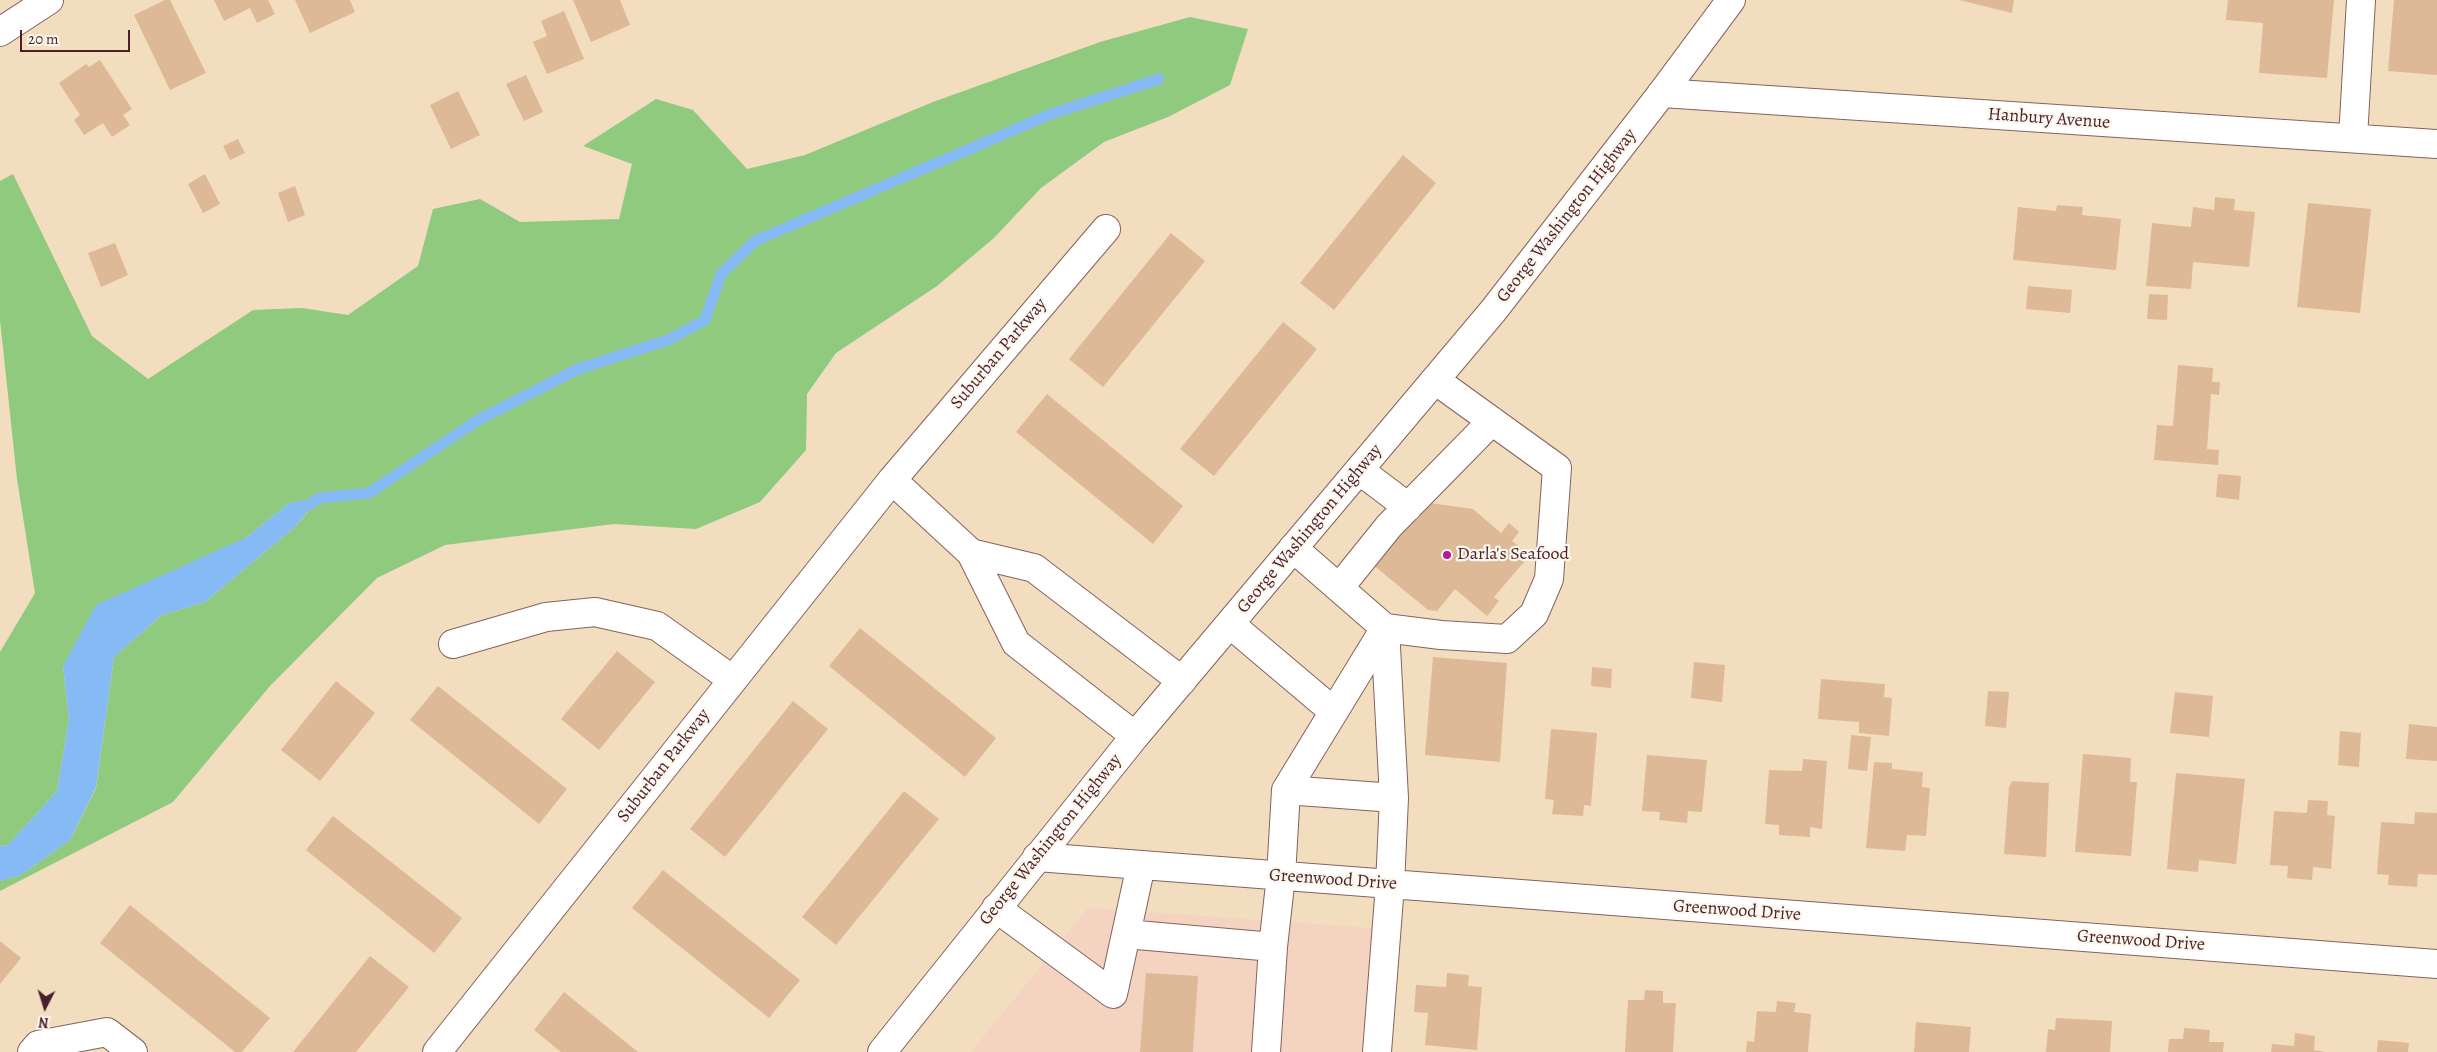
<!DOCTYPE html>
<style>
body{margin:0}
#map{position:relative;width:2437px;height:1052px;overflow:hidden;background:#f3ddbf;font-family:Alegreya,serif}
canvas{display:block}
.north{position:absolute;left:20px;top:982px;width:50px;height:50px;-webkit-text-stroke:4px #fbf7ec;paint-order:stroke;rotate:185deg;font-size:14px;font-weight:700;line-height:20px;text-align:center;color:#4a1f2b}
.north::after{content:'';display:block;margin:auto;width:18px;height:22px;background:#4a1f2b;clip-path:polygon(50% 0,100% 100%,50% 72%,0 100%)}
.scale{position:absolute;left:20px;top:30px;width:110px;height:22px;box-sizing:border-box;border:2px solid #4a1f2b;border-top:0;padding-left:6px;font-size:15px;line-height:18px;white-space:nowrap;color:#4a1f2b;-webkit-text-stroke:4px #fbf7ec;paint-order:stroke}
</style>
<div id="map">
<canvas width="2437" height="1052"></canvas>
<div class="north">N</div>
<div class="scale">20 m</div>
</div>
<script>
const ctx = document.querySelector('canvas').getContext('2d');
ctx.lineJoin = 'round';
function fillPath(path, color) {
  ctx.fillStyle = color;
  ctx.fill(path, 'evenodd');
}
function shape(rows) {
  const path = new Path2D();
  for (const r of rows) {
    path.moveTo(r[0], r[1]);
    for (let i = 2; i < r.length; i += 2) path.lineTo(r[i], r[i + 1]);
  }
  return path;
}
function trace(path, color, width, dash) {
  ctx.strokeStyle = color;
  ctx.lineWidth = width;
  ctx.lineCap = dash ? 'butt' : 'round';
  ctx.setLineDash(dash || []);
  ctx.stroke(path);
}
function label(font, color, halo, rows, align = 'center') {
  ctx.font = font + ' Alegreya,serif';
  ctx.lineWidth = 4.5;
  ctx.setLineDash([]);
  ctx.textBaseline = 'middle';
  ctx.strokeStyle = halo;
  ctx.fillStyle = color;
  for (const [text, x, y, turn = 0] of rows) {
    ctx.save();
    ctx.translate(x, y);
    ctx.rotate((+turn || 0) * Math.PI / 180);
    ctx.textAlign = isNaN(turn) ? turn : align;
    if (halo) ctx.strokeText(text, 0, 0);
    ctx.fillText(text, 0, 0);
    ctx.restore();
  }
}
fillPath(shape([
 [1088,908,1372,928,1362,1052,971,1052]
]), '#f4d3c0');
fillPath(shape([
 [1190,17,1248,29,1230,85,1168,117,1104,142,1041,188,994,238,937,286,836,353,807,394,806,450,760,502,696,529,614,524,445,545,377,578,270,686,173,802,0,891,0,881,21,875,70,840,96,788,114,657,162,615,205,602,295,527,319,499,289,503,247,537,63,666,69,719,57,791,8,845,0,846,0,652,35,593,17,479,0,320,0,181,13,174,92,336,148,379,253,310,302,308,348,315,418,266,433,209,480,199,520,222,619,219,632,164,583,146,656,99,693,110,747,169,805,155,933,102,1100,42]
]), '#8fca7f');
fillPath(shape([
 [319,498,295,527,205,602,162,615,114,657,96,787,70,840,21,875,0,881,0,846,8,845,57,791,69,719,63,666,96,605,247,537,289,503]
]), '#85baf4');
trace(shape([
 [307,506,319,498,369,493,478,420,578,369,668,340,705,320,721,274,755,241,1051,114,1159,79]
]), '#85baf4', 11);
fillPath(shape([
 [165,0,170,0,206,73,170,90,134,15],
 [214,0,268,0,275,14,257,23,250,8,224,21],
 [295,0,350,0,355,12,310,33],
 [573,0,620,0,630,25,591,42],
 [1959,0,2014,0,2012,13],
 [2228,0,2334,0,2327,78,2259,73,2263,23,2226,20],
 [2394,0,2437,0,2437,75,2388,71],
 [564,11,584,59,547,74,533,42,547,36,541,21],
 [100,60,132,109,123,115,130,125,112,137,103,123,84,135,74,120,80,115,59,83,86,64,89,67],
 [526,75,543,112,524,121,506,84],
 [458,91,480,135,451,149,430,105],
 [238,139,245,153,230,160,223,146],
 [1403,155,1436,183,1334,310,1300,283],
 [205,174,220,204,203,213,188,184],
 [295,186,305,215,288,222,278,193],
 [2215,197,2235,199,2234,210,2255,212,2249,267,2193,262,2191,289,2146,286,2152,223,2191,227,2193,207,2214,210],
 [2308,203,2371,209,2360,313,2297,307],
 [2057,205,2083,207,2082,215,2121,219,2116,270,2013,260,2018,207,2056,211],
 [1171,233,1205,261,1103,387,1069,359],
 [115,243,128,275,101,287,88,253],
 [2028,286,2072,290,2070,313,2026,309],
 [2149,294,2168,295,2167,320,2147,319],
 [1283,322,1317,349,1214,476,1180,449],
 [2178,365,2213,368,2212,382,2220,382,2219,395,2211,394,2207,449,2219,450,2218,465,2154,460,2157,425,2173,426],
 [1047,394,1183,506,1153,544,1016,432],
 [2218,474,2241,476,2239,500,2216,497],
 [1422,502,1473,509,1501,533,1509,523,1519,532,1512,541,1530,555,1494,597,1499,601,1487,616,1455,589,1437,611,1428,610,1372,564],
 [860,628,996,738,965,777,829,666],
 [617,651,655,682,599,750,561,719],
 [1433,657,1507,663,1500,762,1425,755],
 [1694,662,1725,665,1722,702,1691,698],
 [1592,667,1612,669,1611,688,1591,686],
 [1821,679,1885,684,1884,697,1892,698,1889,736,1859,733,1859,722,1818,719],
 [336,681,375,713,320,781,281,750],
 [438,686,567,789,539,824,410,720],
 [1988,691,2009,692,2006,728,1985,726],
 [2175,692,2213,696,2209,737,2170,733],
 [793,701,828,729,725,857,690,829],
 [2409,724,2437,727,2437,761,2406,759],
 [1551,729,1597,733,1591,806,1584,805,1583,816,1552,814,1554,800,1545,799],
 [2340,731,2361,733,2359,767,2338,765],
 [1851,735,1871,737,1867,771,1848,769],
 [2083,754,2131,758,2130,782,2137,782,2131,856,2075,852],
 [1647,755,1707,760,1702,812,1688,811,1687,823,1659,820,1660,812,1642,811],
 [1803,759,1827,761,1822,829,1810,827,1810,837,1779,835,1779,825,1765,824,1769,770,1802,771],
 [1874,762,1892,763,1892,769,1923,772,1922,787,1930,788,1926,836,1907,835,1905,851,1866,848],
 [2176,773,2245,779,2236,864,2199,860,2198,872,2167,869],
 [2012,781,2049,783,2046,857,2004,854,2009,787],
 [904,791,939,819,836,945,802,917],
 [2308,800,2328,801,2327,815,2335,816,2331,869,2313,867,2312,880,2287,878,2288,866,2270,865,2274,811,2307,813],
 [2415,812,2437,813,2437,875,2418,874,2417,887,2388,885,2389,875,2377,874,2381,822,2414,824],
 [333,816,462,918,434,953,306,850],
 [663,870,800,980,769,1018,632,908],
 [130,905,270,1018,242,1052,235,1052,100,943],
 [0,941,21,958,0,984],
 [370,956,409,987,356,1052,293,1052],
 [1146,973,1198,976,1193,1052,1140,1052],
 [1447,973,1469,975,1468,986,1482,987,1477,1050,1425,1045,1428,1013,1414,1012,1416,985,1446,987],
 [1645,990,1663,991,1663,1003,1676,1003,1673,1052,1625,1052,1628,1000,1644,1000],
 [564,992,638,1052,561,1052,534,1030],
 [1777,1001,1796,1003,1794,1012,1811,1014,1808,1052,1746,1052,1747,1041,1754,1042,1757,1011,1776,1012],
 [2056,1018,2112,1021,2110,1052,2046,1052,2048,1029,2055,1030],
 [1916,1022,1971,1027,1969,1052,1914,1052],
 [2184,1028,2210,1030,2209,1042,2224,1042,2223,1052,2168,1052,2169,1039,2183,1039],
 [2295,1033,2315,1036,2314,1050,2325,1052,2271,1052,2272,1044,2294,1046],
 [2378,1040,2409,1043,2408,1052,2377,1052]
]), '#deb997');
const minor = shape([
 [0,32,49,0],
 [1662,93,2437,144],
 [2353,138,2361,0],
 [1359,470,1408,507],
 [892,480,971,553],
 [1293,548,1385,628,1394,798,1390,885,1377,1052],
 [1339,588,1389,526,1492,421],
 [1230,624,1333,711],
 [453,644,546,617,595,612,657,626,733,680],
 [1135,736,1016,643,971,553,1034,568,1182,681],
 [1286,790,1394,798],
 [1037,857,2437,964],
 [996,908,1113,994,1141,865],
 [1126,934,1273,947,1281,876,1286,790,1385,628,1441,635,1507,639,1534,614,1549,579,1557,468,1435,380],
 [32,1052,38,1045,107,1032,133,1052],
 [437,1052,892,480,1106,229],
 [1266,1052,1273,947]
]);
const major = shape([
 [882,1052,1135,736,1493,311,1662,93,1731,0]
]);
trace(minor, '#85625f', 30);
trace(major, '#85625f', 30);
trace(minor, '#fff', 28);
trace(major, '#fff', 28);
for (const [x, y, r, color] of [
 [1447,555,5,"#b5179e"]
]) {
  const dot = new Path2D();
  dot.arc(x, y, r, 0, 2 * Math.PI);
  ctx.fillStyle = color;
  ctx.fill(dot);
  trace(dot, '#fbf7ec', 2);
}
label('18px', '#4a1f2b', '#fbf7ec', [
 ["Hanbury Avenue",2049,119,4],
 ["George Washington Highway",1567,216,-52],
 ["Suburban Parkway",999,354,-50],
 ["George Washington Highway",1310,529,-50],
 ["Suburban Parkway",664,766,-52],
 ["George Washington Highway",1051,840,-51],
 ["Greenwood Drive",1333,880,4],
 ["Greenwood Drive",1737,911,4],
 ["Greenwood Drive",2141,941,4]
]);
label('18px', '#4a1f2b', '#fbf7ec', [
 ["Darla's Seafood",1457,555]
], 'left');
</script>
